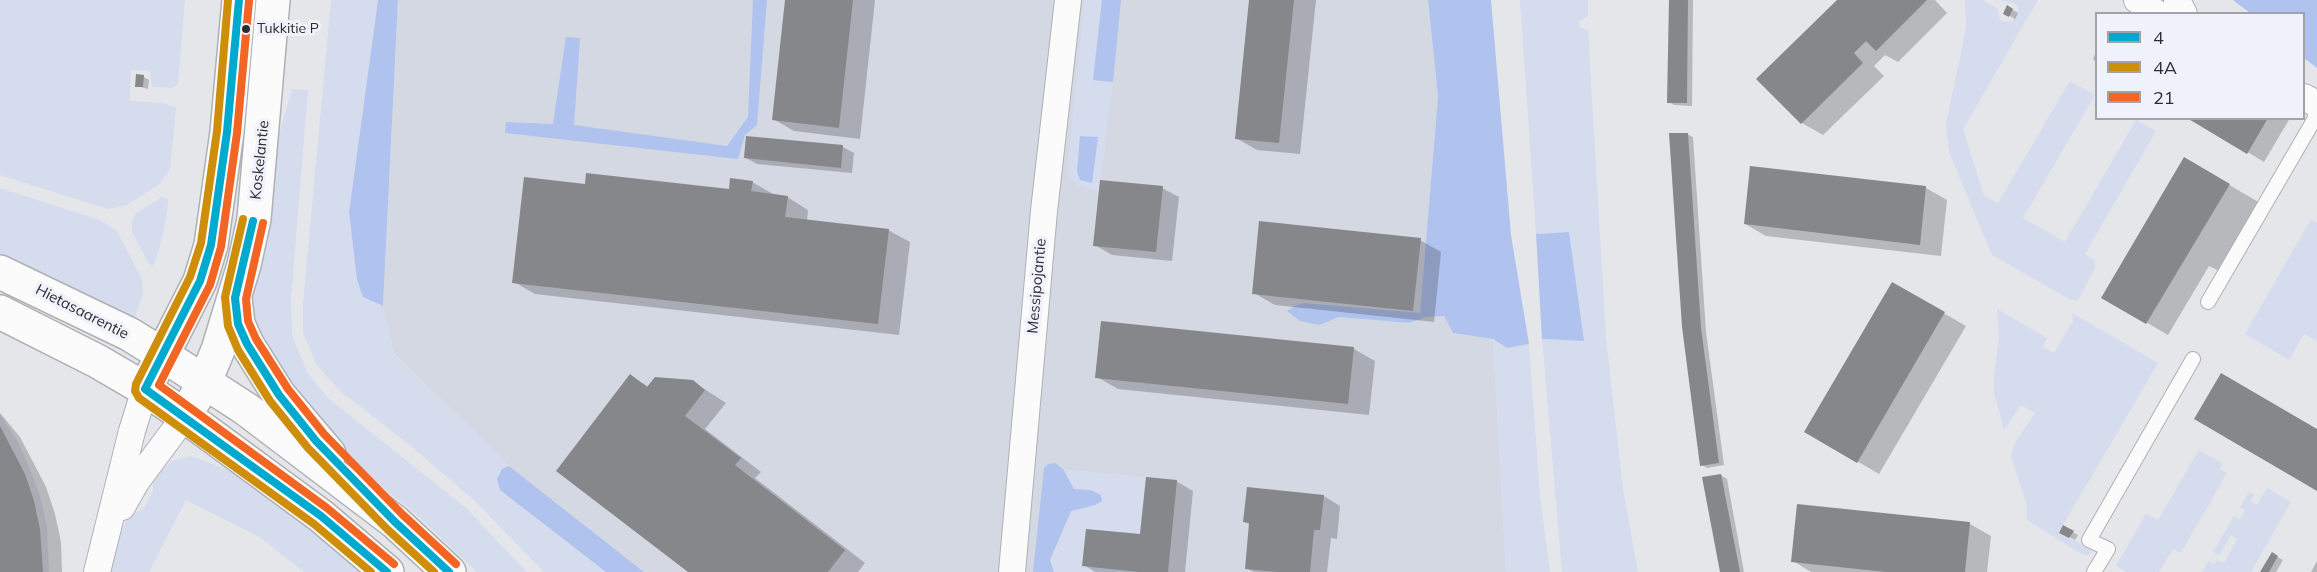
<!DOCTYPE html>
<style>
body{margin:0}
#map{position:relative;width:2317px;height:572px;overflow:hidden;background:#e4e6ea;font-family:Mulish,sans-serif}
canvas{display:block}
.legend{position:absolute;left:2095px;top:12px;width:210px;height:108px;box-sizing:border-box;background:#eff2fa;border:2px solid #a1a3a9;margin:0;padding:8px 10px;list-style:none;font-size:18px;color:#2c2d30}
.legend li{display:flex;align-items:center;gap:12px;height:30px}
.legend b{width:30px;border:2px solid #a1a3a9}
</style>
<div id="map">
<canvas width="2317" height="572"></canvas>
<ul class="legend">
<li><b style="height:8px;background:#00a9ce"></b>4</li>
<li><b style="height:8px;background:#ce8e0a"></b>4A</li>
<li><b style="height:8px;background:#f26522"></b>21</li>
</ul>
</div>
<script>
const ctx = document.querySelector('canvas').getContext('2d');
ctx.lineJoin = 'round';
function fillPath(path, color) {
  ctx.fillStyle = color;
  ctx.fill(path, 'evenodd');
}
function shape(rows) {
  const path = new Path2D();
  for (const r of rows) {
    path.moveTo(r[0], r[1]);
    for (let i = 2; i < r.length; i += 2) path.lineTo(r[i], r[i + 1]);
  }
  return path;
}
function trace(path, color, width, dash) {
  ctx.strokeStyle = color;
  ctx.lineWidth = width;
  ctx.lineCap = dash ? 'butt' : 'round';
  ctx.setLineDash(dash || []);
  ctx.stroke(path);
}
function label(font, color, halo, rows, align = 'center') {
  ctx.font = font + ' Mulish,sans-serif';
  ctx.lineWidth = 6;
  ctx.setLineDash([]);
  ctx.textBaseline = 'middle';
  ctx.strokeStyle = halo;
  ctx.fillStyle = color;
  for (const [text, x, y, turn = 0] of rows) {
    ctx.save();
    ctx.translate(x, y);
    ctx.rotate((+turn || 0) * Math.PI / 180);
    ctx.textAlign = isNaN(turn) ? turn : align;
    if (halo) ctx.strokeText(text, 0, 0);
    ctx.fillText(text, 0, 0);
    ctx.restore();
  }
}
fillPath(shape([
 [398,0,1428,0,1438,97,1420,314,1305,303,1320,325,1339,317,1409,323,1427,317,1444,316,1453,333,1493,339,1506,572,644,572,509,466,394,354,383,306],
 [0,414,19,444,31,471,41,499,47,527,49,572,0,572]
]), '#d4d8e2');
fillPath(shape([
 [0,0,185,0,178,84,172,88,152,87,150,71,131,70,130,101,163,103,176,108,170,169,160,184,126,205,108,209,0,175],
 [331,0,378,0,349,212,357,280,363,297,383,306,394,355,509,466,502,469,500,490,606,572,544,572,475,501,412,447,338,389,317,365,303,333,303,303],
 [1084,0,1102,0,1094,79,1113,82,1099,192,1079,186,1067,176],
 [1520,0,1588,0,1588,16,1579,22,1580,28,1588,30,1606,338,1623,489,1638,572,1562,572,1542,339,1583,341,1569,232,1536,234],
 [1965,0,1983,0,1997,8,2000,20,2006,22,2012,21,2019,8,2014,3,2000,0,2038,0,1963,129,1984,196,1998,203,2070,81,2095,95,2023,218,2065,242,2136,120,2156,131,2085,254,2094,260,2095,268,2078,300,2071,300,1992,255,1949,152,1946,124,1966,28],
 [292,89,308,90,291,299,292,335,307,372,328,398,466,508,527,572,477,572,417,515,334,448,249,324,251,266,276,145],
 [0,188,100,220,117,231,142,279,143,294,134,319,0,264],
 [162,197,168,199,167,212,161,243,154,265,152,266,149,264,132,232,132,223,135,214],
 [2311,219,2317,223,2317,341,2304,334,2289,360,2245,334],
 [1997,309,2047,338,2043,347,2054,353,2073,321,2072,313,2158,363,2059,532,2092,550,2088,556,2080,553,2027,520,2027,505,2011,456,2015,443,2035,413,2021,405,2004,430,1994,392,1994,375,1999,337],
 [1493,339,1507,348,1529,344,1540,496,1550,572,1506,572],
 [2199,450,2222,463,2219,469,2227,473,2181,553,2173,549,2159,572,2127,572,2116,566,2146,514,2158,520],
 [191,456,230,471,260,489,367,572,304,572,258,536,186,500,149,572,108,572,119,538,128,517,144,508,153,492,153,478,172,461],
 [1063,469,1146,477,1140,534,1086,529,1082,566,1139,572,1054,572,1050,560,1071,511,1095,505,1091,490,1074,489],
 [2267,488,2291,502,2251,572,2202,572,2208,561,2214,564,2216,560,2224,563,2237,539,2231,535,2219,556,2213,552,2234,516,2240,519,2245,510,2240,507,2249,492,2254,495,2250,501,2257,505]
]), '#d4dcee');
fillPath(shape([
 [378,0,398,0,383,306,363,297,357,280,349,212],
 [753,0,767,0,757,125,745,135,738,159,505,133,506,122,553,124,566,37,580,38,574,125,727,146,748,117],
 [1102,0,1121,0,1113,82,1093,80],
 [1428,0,1491,0,1511,235,1529,344,1507,348,1493,339,1453,333,1444,316,1427,317,1409,323,1339,317,1320,325,1300,321,1287,311,1294,306,1305,303,1420,313,1438,97],
 [2233,0,2317,0,2317,68,2304,58,2304,14,2250,13],
 [1080,136,1098,137,1092,183,1080,180,1077,172],
 [1569,232,1584,341,1542,339,1536,234],
 [1055,463,1063,469,1074,489,1091,490,1101,495,1102,501,1095,505,1071,511,1050,560,1054,572,1033,572,1044,468,1048,464],
 [509,466,644,572,606,572,500,490,497,479,502,469]
]), '#b0c2ee');
fillPath(shape([
 [787,0,875,0,860,139,794,131,773,119],
 [1250,0,1316,0,1300,154,1257,150,1236,138],
 [1670,0,1693,0,1692,106,1674,105,1669,102],
 [1839,0,1935,0,1947,13,1898,62,1885,55,1874,66,1884,76,1823,135,1802,123],
 [2008,7,2018,13,2015,19,2005,13],
 [2096,52,2096,62,2093,59],
 [144,77,149,80,148,89,137,86],
 [2191,118,2290,118,2264,162],
 [1687,134,1693,137,1706,332,1724,465,1707,468,1702,465],
 [747,138,843,147,854,153,852,173,757,164,746,158],
 [2185,159,2260,203,2219,271,2209,266,2168,335,2103,297],
 [1751,167,1926,188,1947,200,1941,256,1766,236,1745,224],
 [752,182,773,194,787,197,808,210,807,221,888,230,910,242,899,335,535,294,514,282,586,185,730,191],
 [1162,188,1179,197,1172,261,1112,255,1095,245],
 [1420,240,1441,252,1434,322,1275,305,1254,293],
 [1893,284,1966,326,1879,474,1807,432],
 [1354,349,1375,361,1369,415,1118,389,1097,377],
 [631,376,649,387,692,381,726,403,705,429,761,472,755,478,865,563,858,572,691,572],
 [0,413,20,437,46,487,55,514,61,542,62,572,0,572],
 [1721,475,1727,479,1744,572,1722,572],
 [1176,481,1193,491,1185,572,1095,572,1084,565,1141,536],
 [1324,496,1340,506,1337,539,1331,538,1327,572,1254,572,1246,568,1251,525,1245,522],
 [1970,524,1991,536,1987,572,1811,572,1793,561],
 [2064,527,2078,535,2075,540,2061,532],
 [2272,554,2283,560,2276,572,2262,572],
 [2317,561,2317,572,2311,572]
]), '#0003');
fillPath(shape([
 [785,0,853,0,839,128,772,120],
 [1249,0,1294,0,1279,143,1235,139],
 [1669,0,1688,0,1687,103,1667,103],
 [1837,0,1927,0,1876,51,1866,41,1854,53,1863,63,1801,124,1756,79],
 [2007,5,2013,9,2009,17,2003,14],
 [136,74,144,75,143,87,135,87],
 [2187,118,2268,118,2247,154],
 [1669,133,1688,133,1701,328,1719,463,1700,466,1682,327],
 [746,136,843,145,841,168,744,158],
 [2184,157,2230,184,2146,324,2101,298],
 [1750,166,1926,186,1920,245,1744,224],
 [586,173,729,189,730,178,753,181,751,191,788,196,785,217,889,229,878,324,512,283,524,177,585,184],
 [1100,180,1163,186,1156,252,1093,246],
 [1259,221,1421,238,1413,311,1252,294],
 [1892,282,1945,312,1857,463,1804,432],
 [1101,321,1354,347,1348,404,1095,378],
 [2221,373,2317,429,2317,491,2194,419],
 [630,374,647,387,655,377,693,380,705,390,685,416,741,458,735,465,845,550,828,572,688,572,556,471],
 [0,426,25,474,34,501,40,529,43,572,0,572],
 [1721,474,1740,572,1720,572,1702,477],
 [1146,477,1177,480,1168,572,1139,572,1082,566,1086,529,1140,534],
 [1247,487,1324,495,1320,530,1314,530,1310,572,1278,572,1245,569,1249,523,1243,522],
 [1797,504,1970,522,1965,572,1886,572,1791,562],
 [2063,525,2074,531,2069,538,2059,533],
 [2272,552,2278,556,2269,572,2260,572]
]), '#86878a');
const service = shape([
 [2208,302,2314,120,2317,105],
 [2094,572,2108,549,2089,540,2193,359]
]);
const minor = shape([
 [2137,0,2158,14],
 [2177,0,2184,14],
 [2304,97,2317,104],
 [122,507,136,482,185,416],
 [97,572,132,431,145,389],
 [1012,572,1044,211,1068,0]
]);
const tertiary = shape([
 [0,272,129,334,163,355],
 [0,312,97,361,145,389]
]);
const secondary = shape([
 [239,0,227,132,211,245,200,281,145,389,185,416,321,516,387,572],
 [235,298,238,324,247,344,279,395,329,454],
 [163,355,246,409,395,522,449,572],
 [185,416,205,381,218,350,244,265,254,219,273,0]
]);
trace(service, '#aeb0b3', 16);
trace(minor, '#aeb0b3', 28);
trace(tertiary, '#aeb0b3', 36);
trace(secondary, '#aeb0b3', 36);
trace(service, '#fbfbfc', 14);
trace(minor, '#fbfbfc', 26);
trace(tertiary, '#fbfbfc', 33);
trace(secondary, '#fbfbfc', 33);
trace(shape([
 [239,0,227,132,211,245,200,281,145,389,321,516,387,572],
 [253,221,235,298,238,324,247,344,279,395,316,441,395,522,449,572]
]), '#00a9ce', 8);
trace(shape([
 [228,0,217,131,201,243,190,277,136,384,135,391,139,398,314,524,371,572],
 [243,219,225,297,228,326,238,350,270,401,308,448,387,529,434,572]
]), '#ce8e0a', 8);
trace(shape([
 [249,1,237,133,221,247,210,285,159,385,327,508,394,564],
 [263,223,246,299,248,321,256,339,288,389,324,434,402,514,456,564]
]), '#f26522', 8);
for (const [x, y, r, color] of [
 [246,29,5,"#2c2d30"]
]) {
  const dot = new Path2D();
  dot.arc(x, y, r, 0, 2 * Math.PI);
  ctx.fillStyle = color;
  ctx.fill(dot);
  trace(dot, '#eff2fa', 2);
}
label('14px', '#2c2d30', '#eff2fa', [
 ["Tukkitie P",257,29]
], 'left');
label('15px', '#2c2d30', '#eff2fa', [
 ["Koskelantie",260,160,-84],
 ["Messipojantie",1037,286,-85],
 ["Hietasaarentie",82,312,27]
]);
</script>
